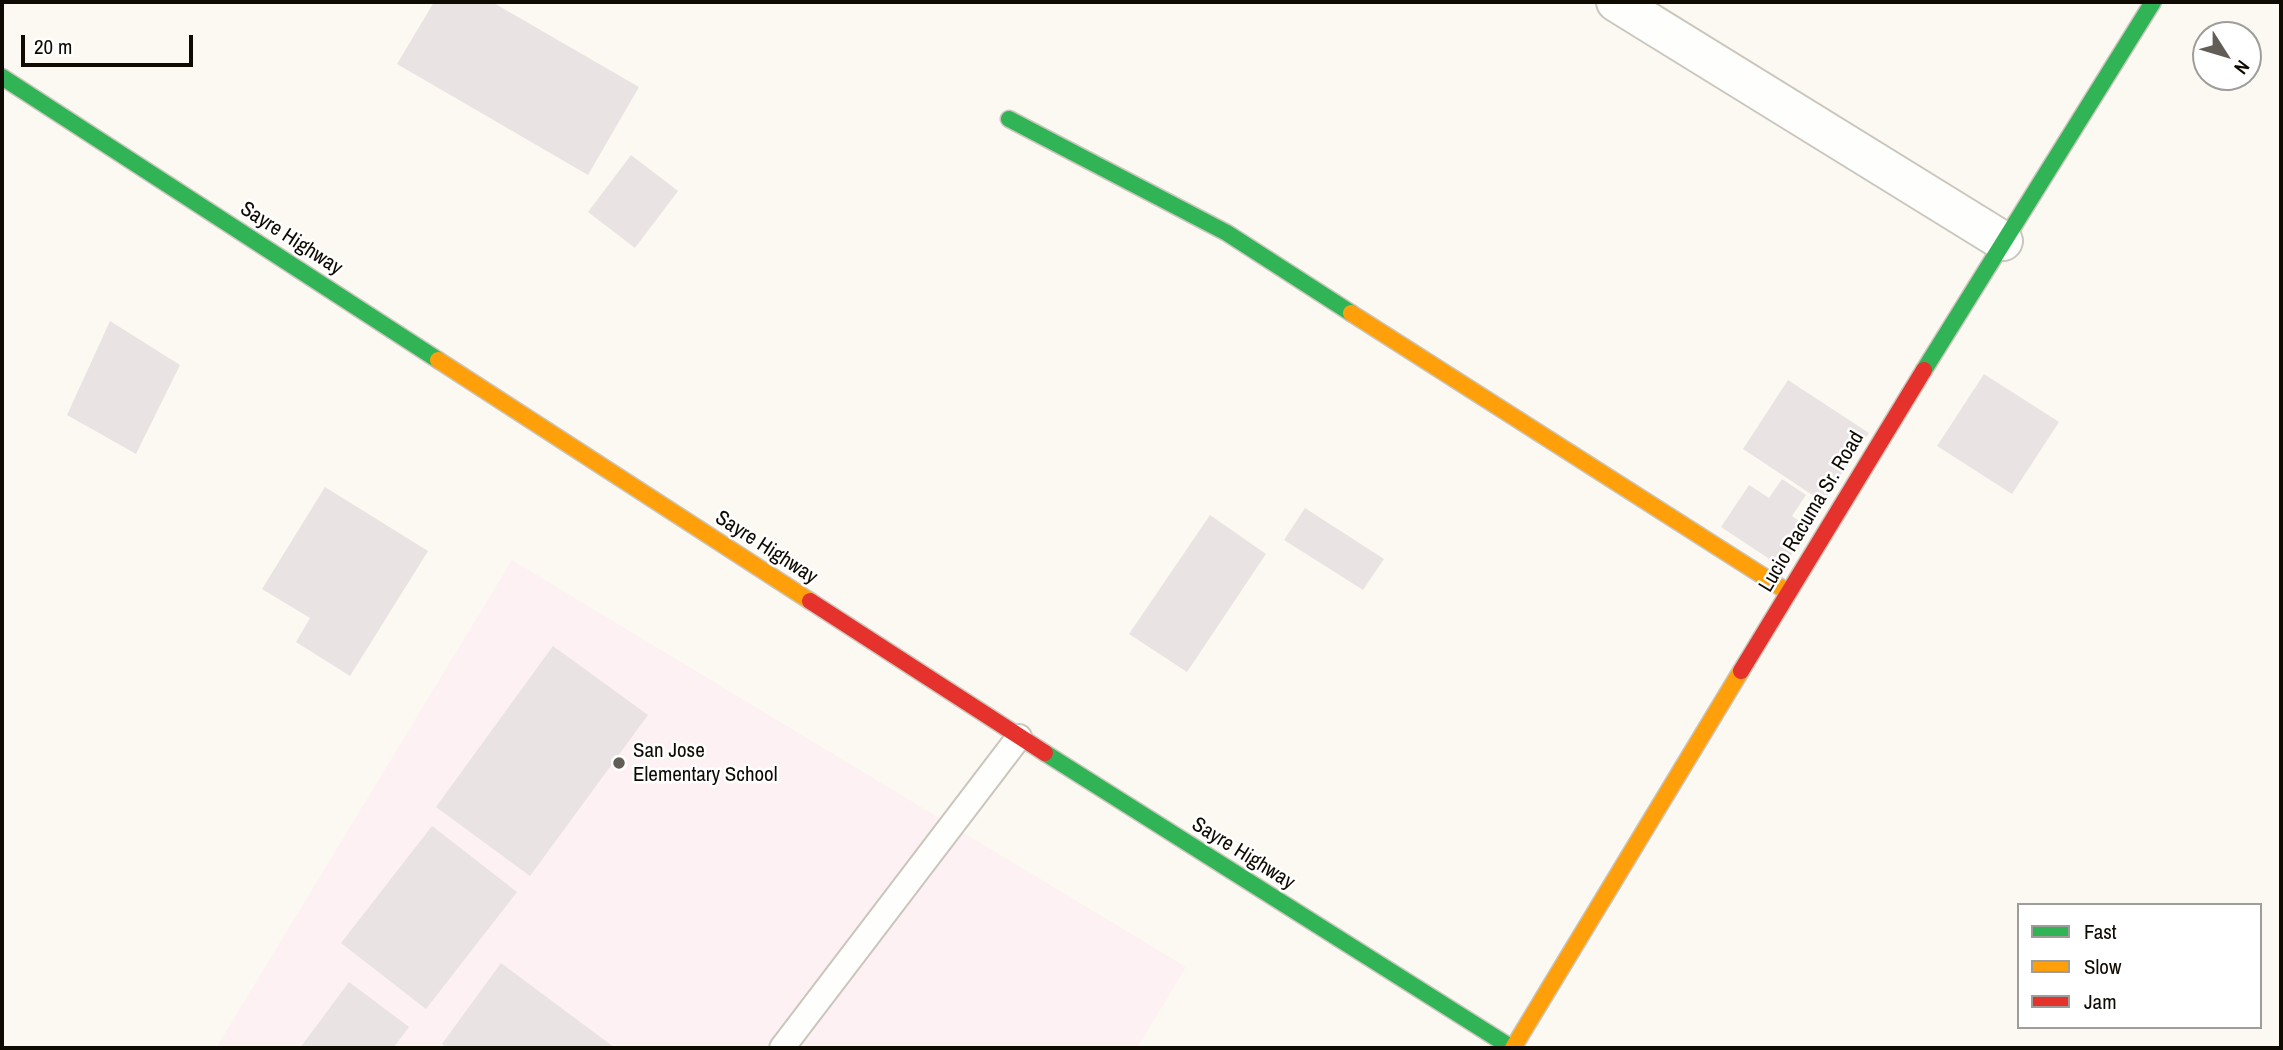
<!DOCTYPE html>
<style>
body{margin:0}
#map{position:relative;width:2283px;height:1050px;overflow:hidden;background:#fbf9f2;font-family:"Archivo Narrow",sans-serif}
canvas{display:block}
.frame{position:absolute;inset:0;border:4px solid #0f0b03;pointer-events:none}
.legend{position:absolute;left:2017px;top:903px;width:245px;height:126px;box-sizing:border-box;background:#fff;border:2px solid #9f9d9a;margin:0;padding:9px 12px;list-style:none;font-size:21px;color:#0f0b03}
.legend li{display:flex;align-items:center;gap:14px;height:35px}
.legend b{width:35px;border:2px solid #9f9d9a}
.north{position:absolute;left:2192px;top:21px;width:70px;height:70px;box-sizing:border-box;background:#fff;border:2px solid #9f9d9a;border-radius:50%;rotate:127deg;font-size:19px;font-weight:700;line-height:28px;text-align:center;color:#0f0b03}
.north::after{content:'';display:block;margin:auto;width:24px;height:32px;background:#625e57;clip-path:polygon(50% 0,100% 100%,50% 72%,0 100%)}
.scale{position:absolute;left:21px;top:35px;width:172px;height:32px;box-sizing:border-box;border:4px solid #0f0b03;border-top:0;padding-left:9px;font-size:21px;line-height:24px;white-space:nowrap;color:#0f0b03;-webkit-text-stroke:5px #fff;paint-order:stroke}
</style>
<div id="map">
<canvas width="2283" height="1050"></canvas>
<div class="frame"></div>
<ul class="legend">
<li><b style="height:9px;background:#30b455"></b>Fast</li>
<li><b style="height:9px;background:#ff9f0a"></b>Slow</li>
<li><b style="height:9px;background:#e5322d"></b>Jam</li>
</ul>
<div class="north">N</div>
<div class="scale">20 m</div>
</div>
<script>
const ctx = document.querySelector('canvas').getContext('2d');
ctx.lineJoin = 'round';
function fillPath(path, color) {
  ctx.fillStyle = color;
  ctx.fill(path, 'evenodd');
}
function shape(rows) {
  const path = new Path2D();
  for (const r of rows) {
    path.moveTo(r[0], r[1]);
    for (let i = 2; i < r.length; i += 2) path.lineTo(r[i], r[i + 1]);
  }
  return path;
}
function trace(path, color, width, dash) {
  ctx.strokeStyle = color;
  ctx.lineWidth = width;
  ctx.lineCap = dash ? 'butt' : 'round';
  ctx.setLineDash(dash || []);
  ctx.stroke(path);
}
function label(font, color, halo, rows, align = 'center') {
  ctx.font = font + ' "Archivo Narrow",sans-serif';
  ctx.lineWidth = 5;
  ctx.setLineDash([]);
  ctx.textBaseline = 'middle';
  ctx.strokeStyle = halo;
  ctx.fillStyle = color;
  for (const [text, x, y, turn = 0] of rows) {
    ctx.save();
    ctx.translate(x, y);
    ctx.rotate((+turn || 0) * Math.PI / 180);
    ctx.textAlign = isNaN(turn) ? turn : align;
    if (halo) ctx.strokeText(text, 0, 0);
    ctx.fillText(text, 0, 0);
    ctx.restore();
  }
}
fillPath(shape([
 [512,560,1186,967,1137,1048,216,1048]
]), '#fdf1f3');
fillPath(shape([
 [434,2,492,2,639,87,588,175,397,64],
 [631,155,678,191,635,248,588,212],
 [110,321,180,365,136,454,67,415],
 [1984,374,2059,422,2012,494,1937,446],
 [1788,380,1869,433,1823,502,1743,449],
 [1782,479,1806,495,1792,516,1809,528,1783,568,1721,527,1749,485,1769,498],
 [325,487,428,551,350,676,296,642,310,618,262,589],
 [1305,508,1384,559,1363,590,1284,540],
 [1210,515,1266,554,1187,672,1129,634],
 [553,646,648,715,530,876,436,807],
 [432,826,517,892,426,1009,341,943],
 [501,963,615,1048,448,1048,442,1044],
 [349,982,409,1027,393,1048,300,1048]
]), '#eae3e3');
const lane = shape([
 [782,1048,1019,737]
]);
const street = shape([
 [1616,2,2003,241]
]);
const fast = shape([
 [2,77,438,360],
 [1009,119,1227,233,1351,313],
 [1924,370,2153,2],
 [1045,753,1512,1048]
]);
const slow = shape([
 [1351,313,1788,592],
 [438,360,810,601],
 [1513,1048,1741,671]
]);
const jam = shape([
 [810,601,1045,753],
 [1741,671,1924,370]
]);
trace(lane, '#cac6bd', 28);
trace(street, '#cac6bd', 42);
trace(fast, '#cac6bd', 19);
trace(slow, '#cac6bd', 19);
trace(jam, '#cac6bd', 19);
trace(lane, '#fefefd', 24);
trace(street, '#fefefd', 38);
trace(fast, '#30b455', 16);
trace(slow, '#ff9f0a', 16);
trace(jam, '#e5322d', 16);
for (const [x, y, r, color] of [
 [619,763,7,"#625e57"]
]) {
  const dot = new Path2D();
  dot.arc(x, y, r, 0, 2 * Math.PI);
  ctx.fillStyle = color;
  ctx.fill(dot);
  trace(dot, '#fff', 2.5);
}
label('21px', '#0f0b03', '#fff', [
 ["Sayre Highway",291,239,33],
 ["Lucio Racuma Sr. Road",1812,512,-59],
 ["Sayre Highway",766,548,33],
 ["Sayre Highway",1243,854,32]
]);
label('21px', '#0f0b03', '#fff', [
 ["San Jose",633,751],
 ["Elementary School",633,775]
], 'left');
</script>
